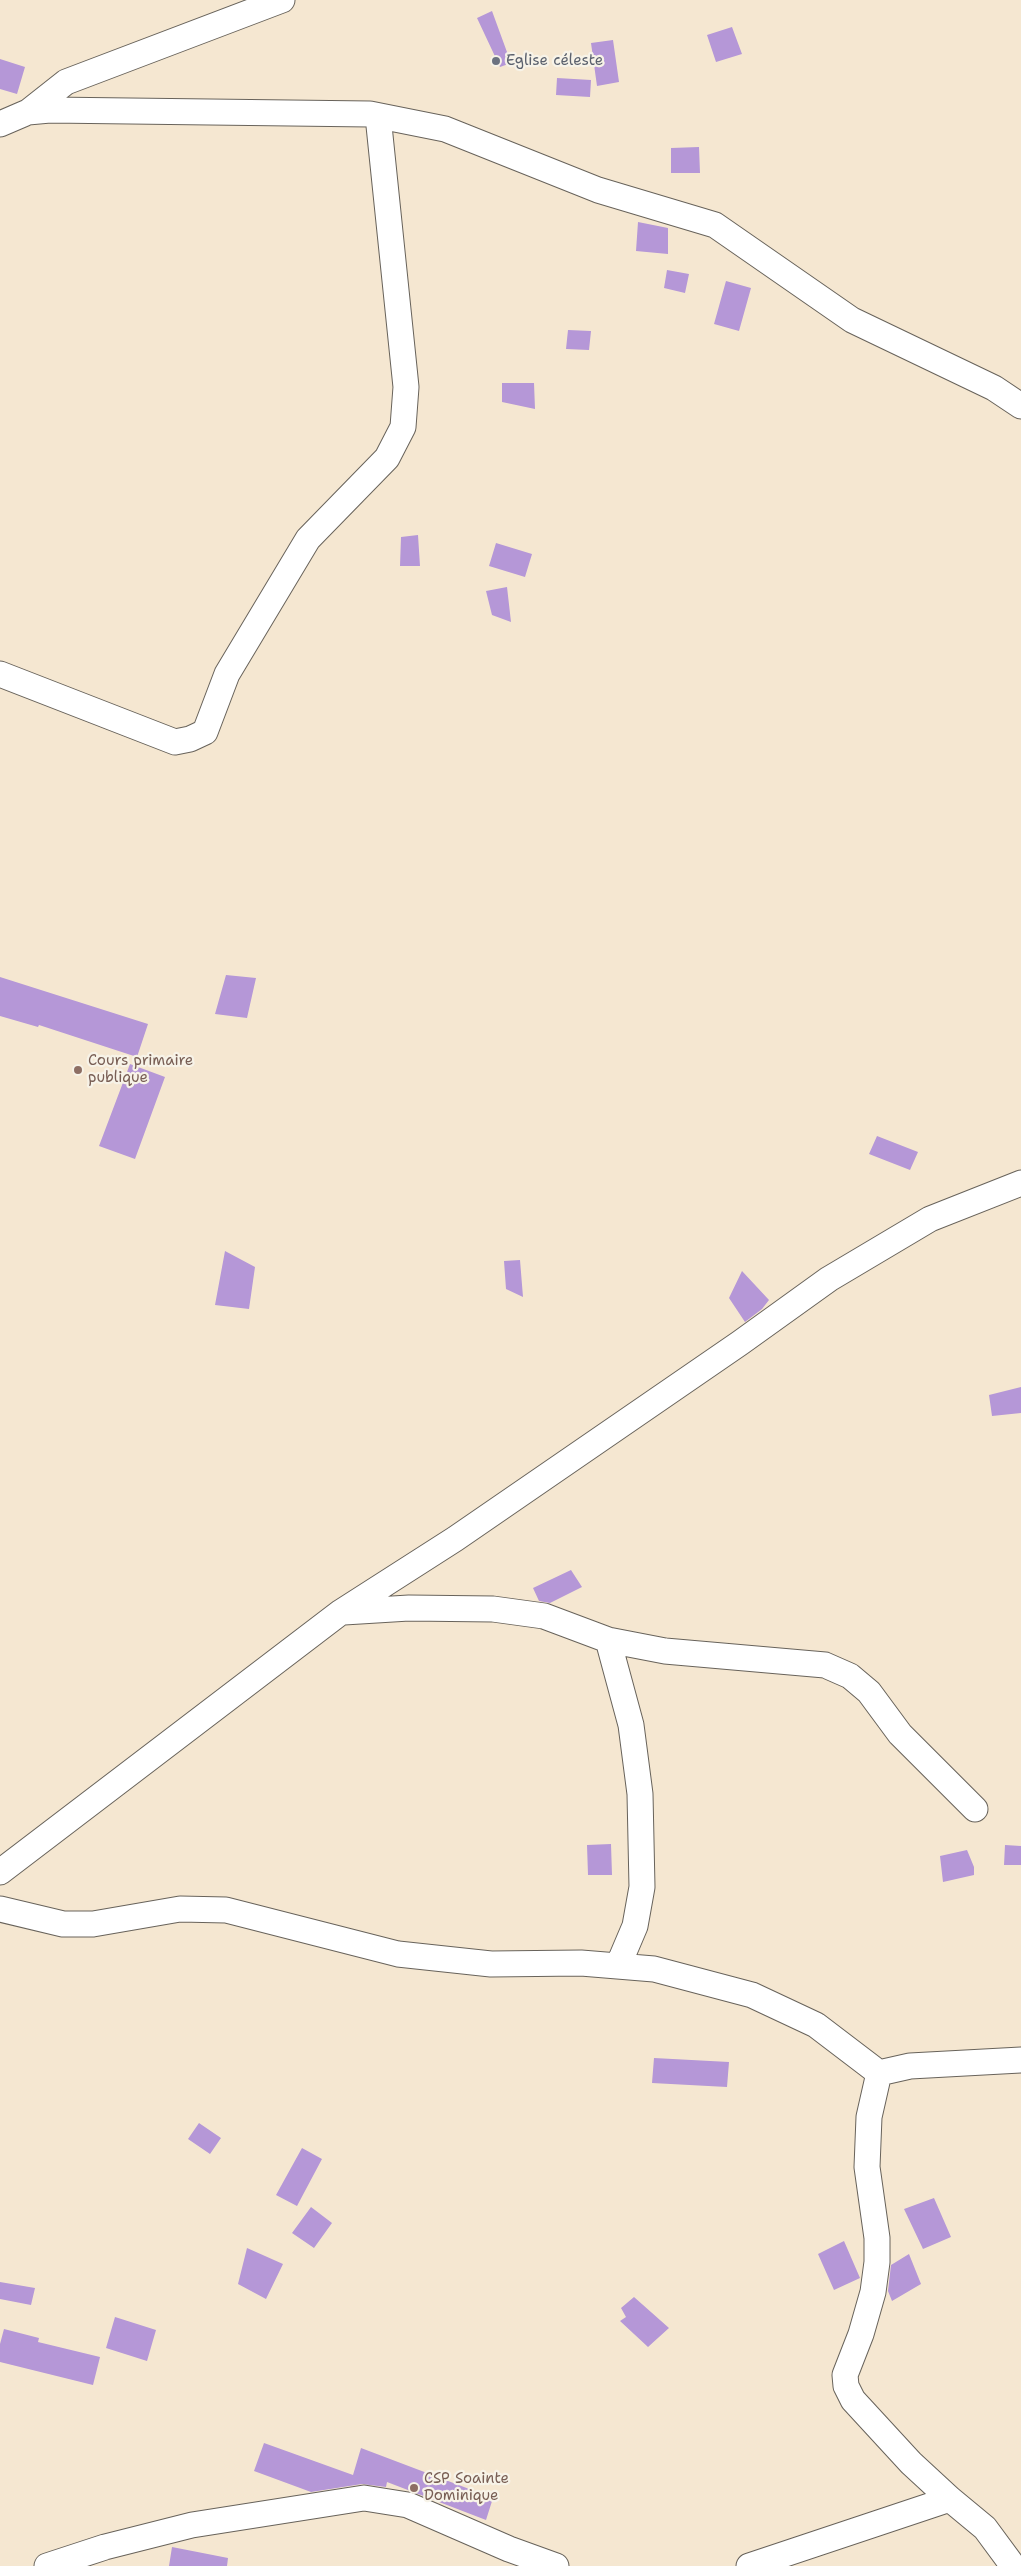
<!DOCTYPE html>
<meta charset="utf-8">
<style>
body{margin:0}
canvas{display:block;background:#f5e7d1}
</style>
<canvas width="1021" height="2566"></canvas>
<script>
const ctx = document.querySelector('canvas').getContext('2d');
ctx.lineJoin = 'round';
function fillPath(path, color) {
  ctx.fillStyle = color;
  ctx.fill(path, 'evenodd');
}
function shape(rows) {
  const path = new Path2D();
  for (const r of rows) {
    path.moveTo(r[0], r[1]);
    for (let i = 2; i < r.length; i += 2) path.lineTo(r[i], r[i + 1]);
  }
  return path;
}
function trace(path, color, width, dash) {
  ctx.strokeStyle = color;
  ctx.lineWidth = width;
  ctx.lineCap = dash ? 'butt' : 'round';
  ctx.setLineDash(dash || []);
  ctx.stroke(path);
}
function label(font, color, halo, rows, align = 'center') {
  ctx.font = font + ' "Shantell Sans",sans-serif';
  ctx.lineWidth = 4.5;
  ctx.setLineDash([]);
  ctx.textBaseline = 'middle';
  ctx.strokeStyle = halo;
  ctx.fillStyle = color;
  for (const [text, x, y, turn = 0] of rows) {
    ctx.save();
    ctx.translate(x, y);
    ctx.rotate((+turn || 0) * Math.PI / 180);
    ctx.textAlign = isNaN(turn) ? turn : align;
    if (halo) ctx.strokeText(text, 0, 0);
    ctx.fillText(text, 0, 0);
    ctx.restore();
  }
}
fillPath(shape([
 [492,11,511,63,500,67,477,18],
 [732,27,742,54,716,62,707,35],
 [613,40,619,82,597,86,591,43],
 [0,59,25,67,17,94,0,89],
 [557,78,591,80,590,97,556,95],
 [699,147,700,173,671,173,671,148],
 [638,222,668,228,668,254,636,251],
 [667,270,689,274,685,293,664,288],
 [726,281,751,288,739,331,714,324],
 [568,330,591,331,589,350,566,349],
 [502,383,534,383,535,409,502,402],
 [418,535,420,566,400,566,401,537],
 [496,543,532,554,525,577,489,566],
 [507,587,511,622,492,615,486,591],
 [226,975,256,978,247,1018,215,1014],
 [0,977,148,1024,137,1057,39,1025,38,1027,0,1016],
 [130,1064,165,1077,135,1159,99,1146],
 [877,1136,918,1152,910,1170,869,1154],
 [225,1251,255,1267,249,1309,215,1305],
 [520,1260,523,1297,506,1289,504,1261],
 [742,1271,769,1300,762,1309,745,1322,729,1298],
 [1021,1387,1021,1413,992,1416,989,1395],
 [571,1570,582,1587,550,1603,539,1601,533,1588],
 [611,1844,612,1875,588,1875,587,1845],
 [1005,1845,1021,1846,1021,1865,1004,1865],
 [967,1850,974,1867,974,1875,943,1882,940,1856],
 [654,2058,729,2062,727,2087,652,2083],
 [199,2123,221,2138,210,2154,188,2139],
 [302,2148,322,2159,297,2206,276,2195],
 [934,2198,951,2237,923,2249,904,2209],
 [311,2207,332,2223,314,2248,292,2233],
 [844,2241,860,2278,834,2290,818,2254],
 [247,2248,283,2264,266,2299,238,2284],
 [909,2254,921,2284,892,2301,888,2291,891,2265],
 [0,2282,35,2288,31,2305,0,2299],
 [634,2297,669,2328,648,2347,620,2321,626,2317,621,2308],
 [115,2317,156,2330,147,2361,106,2348],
 [4,2329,39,2338,38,2342,100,2357,93,2385,0,2362,0,2344],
 [264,2443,353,2475,361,2448,493,2498,486,2520,387,2482,386,2487,362,2484,311,2492,254,2471],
 [172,2547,228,2558,227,2566,169,2566]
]), '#b597d7');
const minor = shape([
 [28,112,66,82,282,0],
 [0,124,28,112,50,110,370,114,445,129,598,190,715,225,852,320,994,388,1021,406],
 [0,674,175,742,190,739,205,732,227,674,308,539,387,458,403,427,406,387,378,116],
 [344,1612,409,1608,493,1609,544,1616,608,1640,665,1651,825,1665,850,1676,869,1692,900,1734,975,1809],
 [608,1640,631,1725,640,1794,642,1887,635,1926,618,1966],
 [0,1872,341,1612,455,1539,740,1343,829,1279,930,1219,1021,1183],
 [0,1909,63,1924,93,1924,180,1909,226,1910,398,1954,491,1964,581,1963,654,1969,752,1995,816,2025,879,2073,910,2066,1021,2060],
 [879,2073,869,2117,867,2167,877,2238,877,2262,873,2292,861,2334,845,2375,846,2386,853,2400,911,2463,950,2499,985,2528,1013,2566],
 [47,2566,105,2547,192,2525,364,2498,408,2505,509,2549,556,2566],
 [749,2566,950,2499]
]);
trace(minor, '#68635b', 27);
trace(minor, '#fff', 25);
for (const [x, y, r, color] of [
 [496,61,5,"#6b7280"],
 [78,1070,5,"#8d6e63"],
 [414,2488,5,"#8d6e63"]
]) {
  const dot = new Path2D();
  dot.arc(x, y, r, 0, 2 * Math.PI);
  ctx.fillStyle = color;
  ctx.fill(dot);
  trace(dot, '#f7f3e8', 2);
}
label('15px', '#5b616d', '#f7f3e8', [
 ["Eglise céleste",506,61]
], 'left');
label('15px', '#785e54', '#f7f3e8', [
 ["Cours primaire",88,1061],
 ["publique",88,1078],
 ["CSP Soainte",424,2479],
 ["Dominique",424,2496]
], 'left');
</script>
